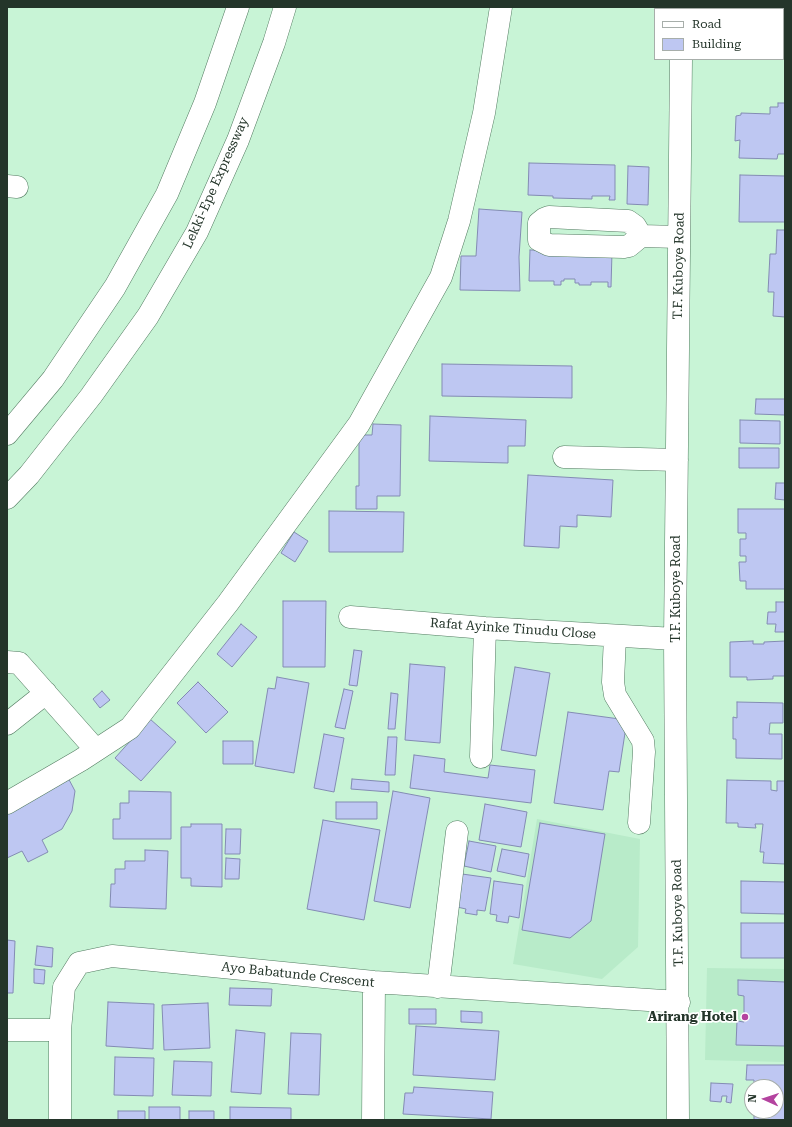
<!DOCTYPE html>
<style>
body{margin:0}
#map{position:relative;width:792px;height:1127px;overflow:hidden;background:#c8f4d6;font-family:"Roboto Serif",serif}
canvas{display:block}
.frame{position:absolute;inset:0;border:8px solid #24352a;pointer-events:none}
.legend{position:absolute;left:654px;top:8px;width:130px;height:52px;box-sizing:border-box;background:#fff;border:1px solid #a7aeaa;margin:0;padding:5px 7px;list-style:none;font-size:12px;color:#24352a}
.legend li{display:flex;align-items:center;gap:8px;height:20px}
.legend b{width:20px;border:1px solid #a7aeaa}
.north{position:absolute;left:744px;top:1079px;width:40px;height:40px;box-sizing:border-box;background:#fff;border:1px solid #a7aeaa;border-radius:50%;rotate:273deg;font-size:11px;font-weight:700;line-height:16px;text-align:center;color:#24352a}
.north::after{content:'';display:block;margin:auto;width:14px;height:18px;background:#b4439f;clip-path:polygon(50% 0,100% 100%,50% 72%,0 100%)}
</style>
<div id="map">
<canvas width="792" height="1127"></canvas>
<div class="frame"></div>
<ul class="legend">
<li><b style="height:5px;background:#fff"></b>Road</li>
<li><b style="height:11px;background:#bec7f2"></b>Building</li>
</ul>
<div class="north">N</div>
</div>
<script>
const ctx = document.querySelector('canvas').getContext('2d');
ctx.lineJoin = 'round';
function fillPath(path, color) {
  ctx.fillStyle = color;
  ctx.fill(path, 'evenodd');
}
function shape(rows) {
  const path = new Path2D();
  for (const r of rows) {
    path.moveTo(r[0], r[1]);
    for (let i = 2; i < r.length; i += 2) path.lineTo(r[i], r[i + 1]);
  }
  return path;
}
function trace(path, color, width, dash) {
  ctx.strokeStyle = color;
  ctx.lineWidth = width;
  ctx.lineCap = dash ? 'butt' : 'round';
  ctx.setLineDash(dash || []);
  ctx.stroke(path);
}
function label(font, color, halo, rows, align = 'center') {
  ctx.font = font + ' "Roboto Serif",serif';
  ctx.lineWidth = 3.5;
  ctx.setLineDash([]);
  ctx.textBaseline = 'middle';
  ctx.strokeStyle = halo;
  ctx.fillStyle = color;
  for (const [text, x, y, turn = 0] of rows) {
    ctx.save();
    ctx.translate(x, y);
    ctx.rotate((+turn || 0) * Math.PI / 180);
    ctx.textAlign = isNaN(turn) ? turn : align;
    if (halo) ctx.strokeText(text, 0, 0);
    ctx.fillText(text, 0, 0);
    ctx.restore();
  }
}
fillPath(shape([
 [537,819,640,839,638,947,602,979,513,964],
 [707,968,785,969,785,1062,705,1060]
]), '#b8ebc9');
const building = shape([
 [753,7,785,7,785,17,783,17,783,9,753,9,753,7],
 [778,103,785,103,785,154,778,154,777,159,739,158,740,140,735,141,736,116,741,115,741,113,770,114,770,107,778,107,778,103],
 [529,163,615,165,615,200,609,200,610,196,592,196,592,199,553,198,553,196,528,195,529,163],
 [628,166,649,167,648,205,627,204,628,166],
 [740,175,785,176,785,222,739,222,740,175],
 [479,209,522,212,519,257,520,291,460,290,461,256,476,256,479,209],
 [777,230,785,230,785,317,773,316,774,292,768,292,770,254,776,254,777,230],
 [530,250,612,252,611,287,608,287,608,282,591,282,591,285,579,285,579,283,575,283,575,279,564,279,564,281,561,281,561,285,554,285,554,281,529,281,530,250],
 [442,364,572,366,572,398,442,396,442,364],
 [756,399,785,399,785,415,755,414,756,399],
 [430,416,526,420,525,446,508,446,508,463,429,461,430,416],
 [740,420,780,421,780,444,740,443,740,420],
 [373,424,401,425,400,496,377,496,377,509,356,509,356,486,359,486,359,435,372,435,373,424],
 [739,448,779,448,779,468,739,468,739,448],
 [528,475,613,480,611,517,577,515,577,527,560,526,559,548,524,546,528,475],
 [776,483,785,483,785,500,775,499,776,483],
 [738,509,785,509,785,589,746,589,746,581,740,581,739,562,746,562,746,556,740,556,740,539,746,539,746,533,738,533,738,509],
 [329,511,404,512,403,552,329,552,329,511],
 [294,532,308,541,295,562,281,553,294,532],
 [283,601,326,601,325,667,283,667,283,601],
 [776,602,785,602,785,632,775,632,776,624,767,624,768,612,776,612,776,602],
 [241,624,257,637,232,667,217,654,241,624],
 [753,641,753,644,764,644,764,642,785,641,785,676,773,676,773,679,747,680,747,677,730,677,730,642,753,641],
 [354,650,362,651,357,686,349,685,354,650],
 [410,664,445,667,440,743,405,740,410,664],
 [515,667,550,673,536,756,501,750,515,667],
 [277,677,309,683,294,773,255,766,268,688,275,689,277,677],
 [198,682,228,712,206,733,177,703,198,682],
 [344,689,353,691,345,729,335,727,344,689],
 [102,691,110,700,100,708,93,699,102,691],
 [391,693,398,694,395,729,388,729,391,693],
 [737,702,783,703,783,723,770,723,769,734,782,734,782,759,736,758,736,739,733,739,733,717,737,718,737,702],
 [568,712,627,720,619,772,609,771,603,810,554,803,568,712],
 [150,719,176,742,141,781,115,758,150,719],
 [324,734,344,738,334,792,314,788,324,734],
 [388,737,397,737,395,775,385,775,388,737],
 [223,741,253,741,253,764,223,764,223,741],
 [414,755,445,759,444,772,488,778,490,765,535,770,531,803,410,788,414,755],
 [65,772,75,791,72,811,62,829,42,840,48,852,28,862,22,851,7,858,7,807,65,772],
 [352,779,389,782,389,792,351,789,352,779],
 [727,780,771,781,771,790,777,791,777,781,785,781,785,864,763,863,764,852,760,852,763,824,755,824,756,828,738,827,738,823,726,823,727,780],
 [129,791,171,792,171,839,113,839,113,819,120,819,120,803,129,803,129,791],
 [393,791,430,798,410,908,374,901,393,791],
 [336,802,377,802,377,819,336,819,336,802],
 [485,804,527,812,521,847,479,840,485,804],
 [323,820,380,830,364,920,307,909,323,820],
 [540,823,605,834,591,921,570,938,522,930,540,823],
 [191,824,222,824,222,887,191,886,191,878,181,878,181,827,191,827,191,824],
 [226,829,241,829,240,854,225,854,226,829],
 [469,841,496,846,491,872,464,866,469,841],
 [502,849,529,854,525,877,497,871,502,849],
 [145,850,168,851,166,909,110,907,111,884,115,884,115,869,125,869,125,861,145,861,145,850],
 [226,858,240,859,239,879,225,879,226,858],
 [462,874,491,878,485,911,477,910,477,915,465,913,466,909,457,907,462,874],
 [494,881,523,885,519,918,509,916,508,923,496,921,497,915,490,914,494,881],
 [741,881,785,882,785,914,741,913,741,881],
 [741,923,785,923,785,958,741,958,741,923],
 [7,940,15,941,13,993,7,993,7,940],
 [37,946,53,948,52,967,35,965,37,946],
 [34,969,45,970,44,984,34,983,34,969],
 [738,980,785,982,785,1046,736,1045,737,1021,744,1022,744,996,738,995,738,980],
 [230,988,272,989,271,1006,229,1005,230,988],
 [108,1002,154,1004,153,1049,106,1046,108,1002],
 [208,1003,210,1048,164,1050,162,1005,208,1003],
 [409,1009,436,1009,436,1024,409,1024,409,1009],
 [461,1011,482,1012,482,1023,461,1022,461,1011],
 [416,1026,499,1031,495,1080,413,1075,416,1026],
 [236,1030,265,1033,261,1094,231,1092,236,1030],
 [291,1033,321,1034,319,1095,288,1094,291,1033],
 [115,1057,154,1058,153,1096,114,1095,115,1057],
 [174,1061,212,1062,211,1096,172,1095,174,1061],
 [747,1065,785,1065,785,1120,754,1120,754,1111,776,1111,776,1087,754,1087,754,1080,746,1080,747,1065],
 [711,1083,733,1084,731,1103,726,1102,727,1096,722,1096,721,1102,710,1101,711,1083],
 [414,1087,493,1092,491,1119,403,1114,405,1093,413,1093,414,1087],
 [149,1107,180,1107,180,1120,149,1120,149,1107],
 [230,1107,291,1108,291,1120,230,1120,230,1107],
 [118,1111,145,1111,145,1120,118,1120,118,1111],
 [189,1111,214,1111,214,1120,189,1120,189,1111]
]);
fillPath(building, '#bec7f2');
trace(building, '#838bb3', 1);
const minor = shape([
 [682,9,682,7],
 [7,186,17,187],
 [641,236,635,226,628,221,549,217,544,219,539,223,539,240,549,245,624,247,629,246,641,236,679,237],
 [564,457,677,460],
 [350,617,485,628,675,639],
 [615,636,613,682,615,695,643,741,644,752,639,823],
 [7,662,19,663,96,750],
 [7,724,46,693],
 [481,757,485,628],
 [7,803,81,760,130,728,228,603,359,424,441,277,459,221,484,113,501,7],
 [438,987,457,832],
 [7,1030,60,1030],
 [60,1120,60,1030,64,987,79,963,112,956,374,982,679,1002],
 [373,1120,374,982],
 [678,1120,675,639,681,59]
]);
const highway = shape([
 [7,434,53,379,115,287,167,194,205,103,238,7],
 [7,498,29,475,91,396,148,316,197,232,238,140,274,43,285,7]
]);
trace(minor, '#537b61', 23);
trace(highway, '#537b61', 23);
trace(minor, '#fff', 22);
trace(highway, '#fff', 22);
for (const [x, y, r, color] of [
 [745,1017,4,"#b4439f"]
]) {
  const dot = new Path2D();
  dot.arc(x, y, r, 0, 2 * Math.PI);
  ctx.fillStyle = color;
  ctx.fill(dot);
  trace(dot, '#fff', 1.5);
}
label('13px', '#24352a', '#fff', [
 ["Lekki-Epe Expressway",216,183,-66],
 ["T.F. Kuboye Road",679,266,-89],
 ["T.F. Kuboye Road",676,589,-90],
 ["Rafat Ayinke Tinudu Close",513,629,4],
 ["T.F. Kuboye Road",678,913,-91],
 ["Ayo Babatunde Crescent",298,975,6]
]);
label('bold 13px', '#24352a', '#fff', [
 ["Arirang Hotel",737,1017]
], 'right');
</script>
